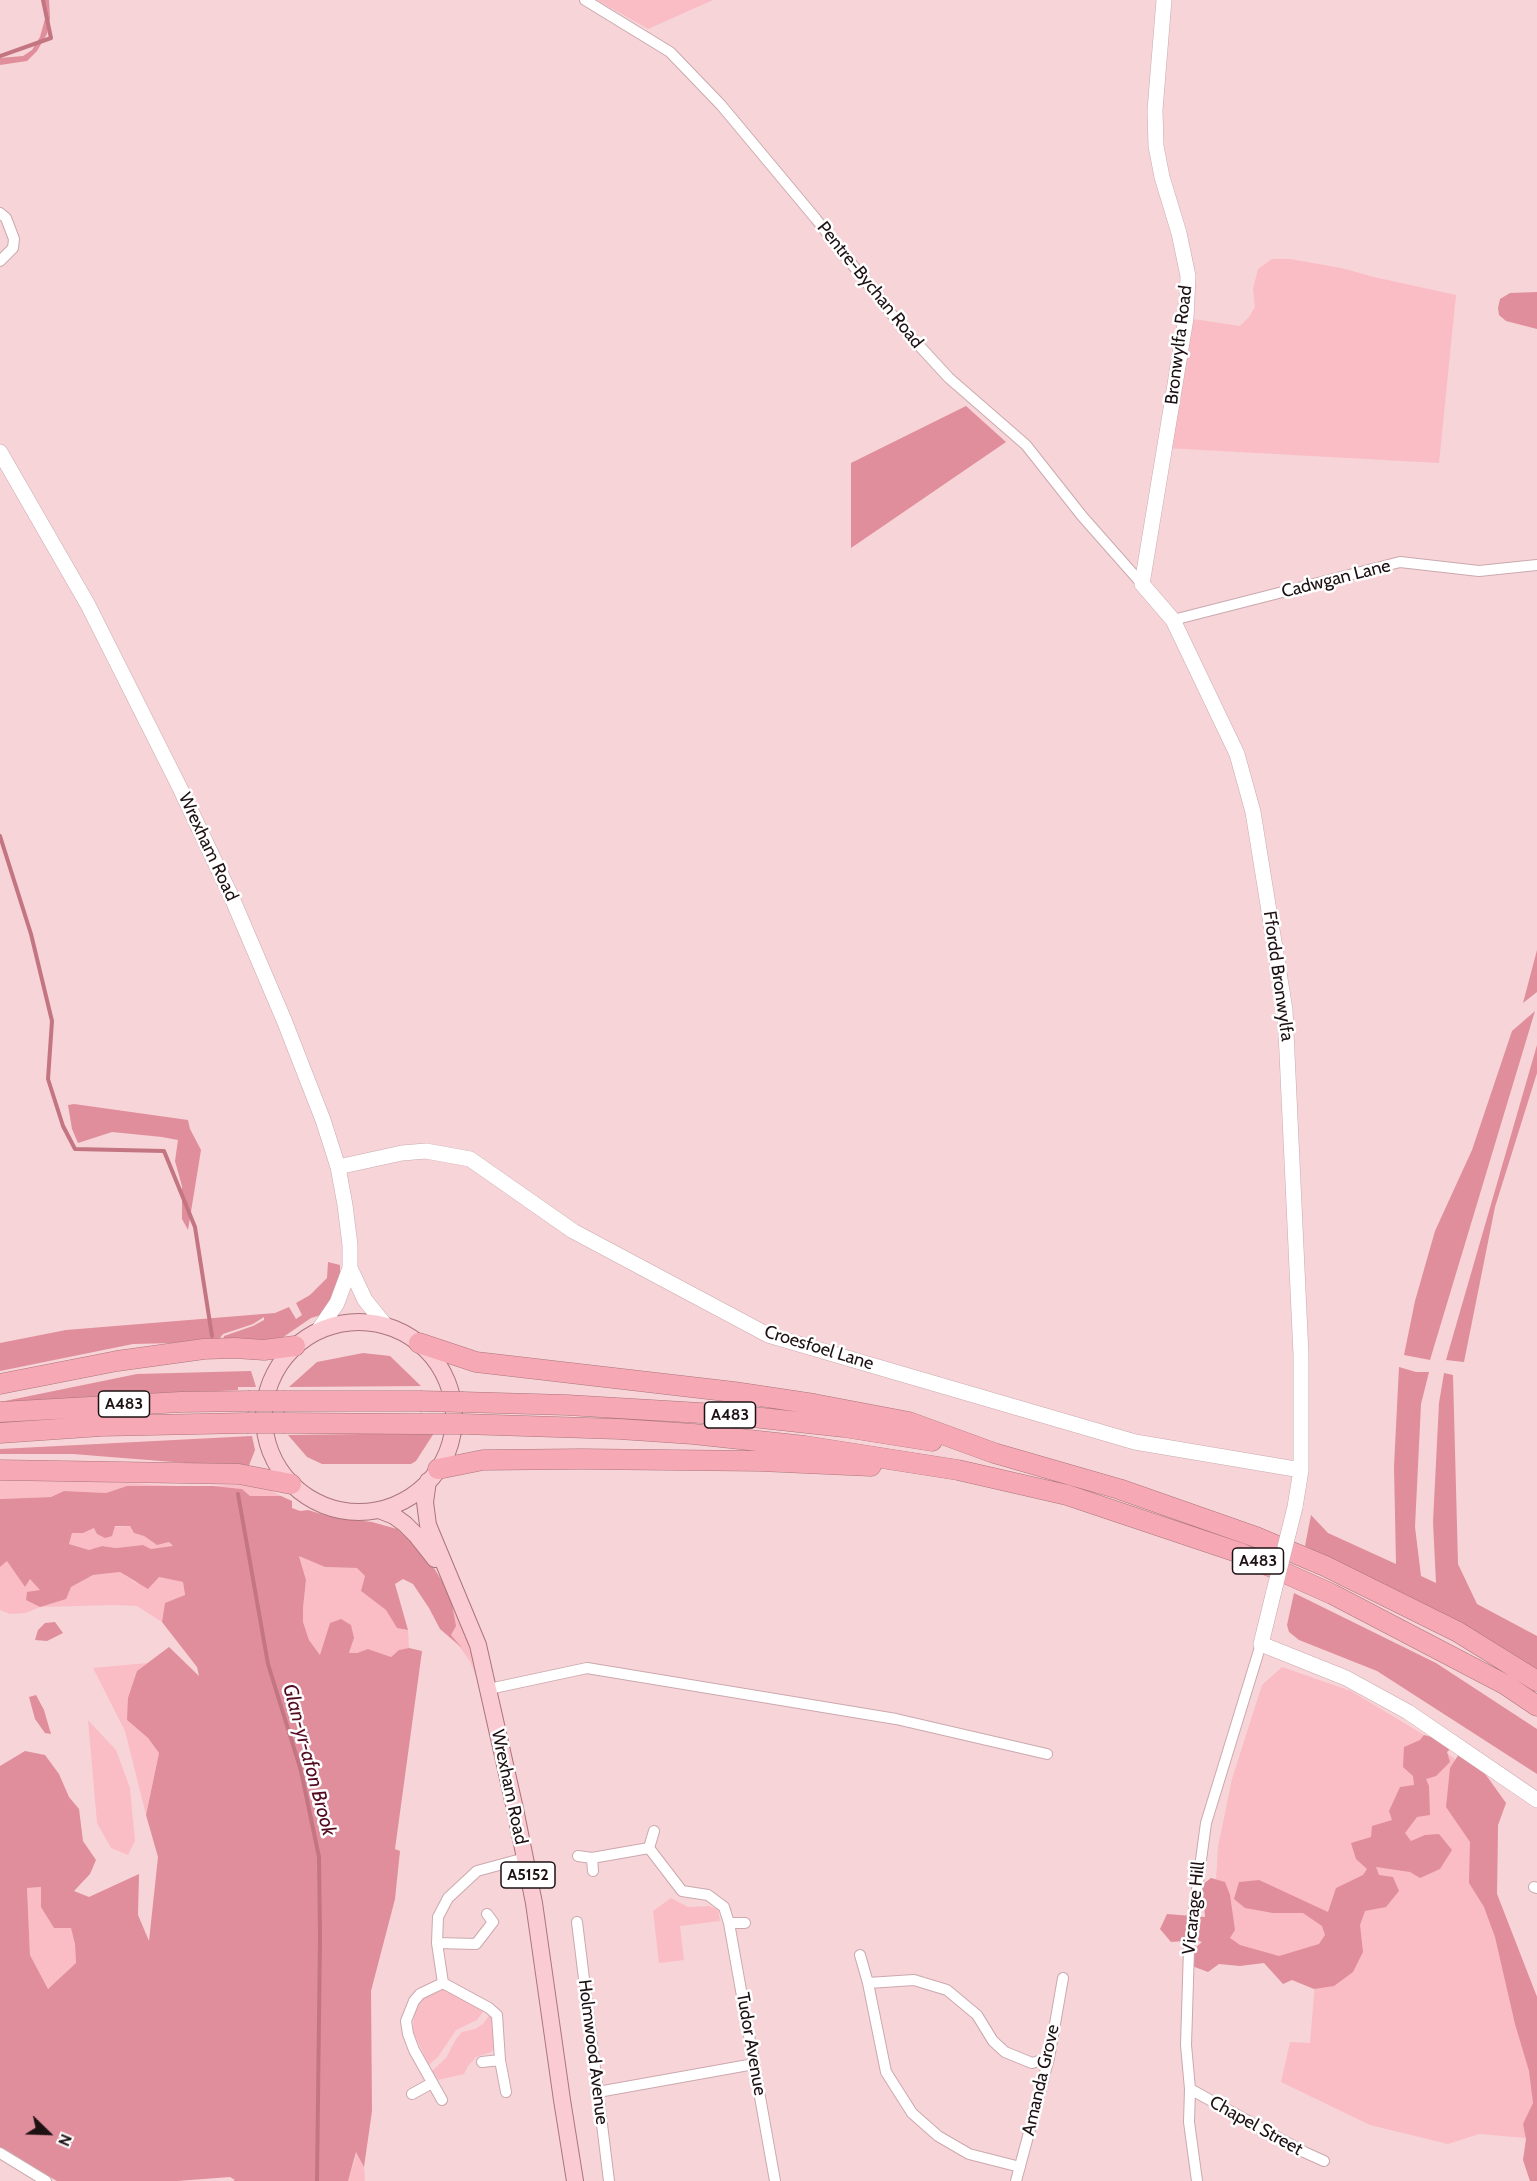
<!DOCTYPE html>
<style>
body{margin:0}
#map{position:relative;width:1537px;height:2181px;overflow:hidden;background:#f7d4d8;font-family:Cabin,sans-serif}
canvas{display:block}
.north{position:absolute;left:18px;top:2103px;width:60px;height:60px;-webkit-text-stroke:4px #fff;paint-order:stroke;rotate:113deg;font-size:16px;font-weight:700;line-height:24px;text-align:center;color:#1d1113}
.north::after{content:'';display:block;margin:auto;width:21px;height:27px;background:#1d1113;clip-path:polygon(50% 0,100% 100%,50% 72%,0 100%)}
</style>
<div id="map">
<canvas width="1537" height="2181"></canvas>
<div class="north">N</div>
</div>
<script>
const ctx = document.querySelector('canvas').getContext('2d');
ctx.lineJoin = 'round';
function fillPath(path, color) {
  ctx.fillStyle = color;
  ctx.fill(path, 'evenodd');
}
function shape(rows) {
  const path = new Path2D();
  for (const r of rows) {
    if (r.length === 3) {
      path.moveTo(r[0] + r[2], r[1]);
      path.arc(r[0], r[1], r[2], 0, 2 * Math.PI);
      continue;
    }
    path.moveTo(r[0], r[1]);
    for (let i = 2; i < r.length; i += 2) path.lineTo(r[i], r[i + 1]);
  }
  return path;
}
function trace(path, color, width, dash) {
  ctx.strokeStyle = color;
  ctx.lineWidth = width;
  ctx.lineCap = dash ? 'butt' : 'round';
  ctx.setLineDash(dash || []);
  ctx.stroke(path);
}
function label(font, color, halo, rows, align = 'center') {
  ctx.font = font + ' Cabin,sans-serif';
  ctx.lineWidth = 5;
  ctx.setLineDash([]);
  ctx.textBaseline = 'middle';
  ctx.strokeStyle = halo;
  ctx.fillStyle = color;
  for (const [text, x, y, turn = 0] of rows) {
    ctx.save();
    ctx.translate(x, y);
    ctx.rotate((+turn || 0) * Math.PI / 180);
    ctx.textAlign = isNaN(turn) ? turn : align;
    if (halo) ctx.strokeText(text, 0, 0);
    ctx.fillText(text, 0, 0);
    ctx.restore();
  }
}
fillPath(shape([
 [597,0,713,0,648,29],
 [1272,259,1290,259,1341,268,1374,277,1456,295,1439,463,1165,448,1186,318,1240,326,1249,317,1255,307,1253,289,1258,269],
 [49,1478,175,1486,127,1486,106,1493,64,1491,51,1497,0,1499,0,1480],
 [244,1484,272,1491,281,1496,250,1496,242,1489,213,1486],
 [130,1526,134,1533,144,1536,157,1545,169,1542,173,1547,151,1549,143,1545,116,1548,102,1546,89,1550,69,1544,72,1533,83,1533,94,1528],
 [299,1555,325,1567,357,1568,365,1576,361,1591,386,1610,397,1627,408,1630,409,1648,399,1650,391,1657,368,1649,357,1653,349,1653,354,1638,330,1623,321,1656,309,1640,303,1622,303,1608,306,1580],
 [7,1560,25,1587,29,1578,71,1587,93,1575,120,1572,136,1583,159,1577,183,1582,185,1595,165,1604,162,1622,137,1606,116,1605,40,1607,26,1613,10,1614,0,1610,0,1567],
 [450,1594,463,1624,481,1690,470,1661,451,1635,452,1609],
 [147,1663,137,1671,127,1720,148,1738,159,1753,146,1815,125,1731,93,1668],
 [1282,1667,1351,1691,1431,1739,1506,1803,1498,1825,1497,1894,1537,1997,1537,2139,1479,2134,1448,2144,1370,2125,1281,2082,1290,2042,1310,2043,1315,1983,1264,1963,1214,1954,1215,1897,1218,1847,1232,1779,1262,1685],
 [88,1720,116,1750,130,1788,135,1841,128,1855,111,1848,97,1823],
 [41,1887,71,1928,75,1944,76,1963,48,1989,30,1955,27,1888],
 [671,1898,688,1907,709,1906,718,1909,720,1921,680,1926,684,1960,659,1963,653,1911],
 [437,1990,445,1990,485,2009,477,2020,456,2030,438,2057,429,2065,413,2032,414,2014,421,2000],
 [490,2014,493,2021,495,2047,491,2052,476,2057,468,2066,464,2074,438,2080,432,2071,446,2058,456,2039,462,2032,475,2029,483,2024],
 [356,2151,364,2167,365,2181,348,2181,355,2159]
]), '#fabdc5');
fillPath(shape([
 [44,0,49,0,50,18,47,34,37,51,27,61,0,65,0,58,23,56,32,50,40,37,45,19],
 [1537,292,1537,329,1506,321,1499,315,1498,308,1500,299,1510,293],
 [966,406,1006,442,851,548,851,463],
 [1537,950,1537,992,1523,1003],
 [1535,1011,1430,1360,1404,1355,1415,1301,1435,1231,1472,1150,1512,1031],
 [1537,1045,1537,1073,1495,1207,1464,1362,1446,1360],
 [74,1104,188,1120,190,1129,201,1150,188,1230,182,1219,182,1186,175,1161,178,1140,162,1137,112,1132,78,1143,72,1129,68,1105],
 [328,1262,340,1265,340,1289,324,1314,311,1318,279,1340,223,1341,224,1336,253,1326,264,1320,264,1317,253,1324,223,1334,217,1342,133,1344,0,1371,0,1343,66,1330,275,1313,289,1307,296,1319,302,1315,296,1303,310,1295,327,1278],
 [363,1353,390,1356,421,1386,289,1387,317,1362],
 [1399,1367,1416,1372,1429,1372,1421,1404,1415,1527,1421,1576,1436,1583,1433,1522,1439,1403,1444,1373,1453,1375,1458,1564,1477,1604,1537,1636,1537,1671,1459,1622,1305,1546,1311,1515,1328,1533,1396,1564,1394,1466],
 [251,1371,256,1387,238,1387,238,1390,0,1402,137,1374],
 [434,1433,416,1461,411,1464,322,1464,307,1457,288,1435],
 [252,1436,255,1450,248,1468,73,1454,0,1454,0,1449],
 [127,1486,213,1486,242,1489,250,1496,281,1496,292,1501,292,1508,300,1511,308,1510,331,1517,372,1522,397,1529,426,1555,450,1594,456,1626,451,1635,462,1648,440,1629,429,1608,413,1584,403,1579,395,1584,408,1630,397,1628,386,1610,361,1591,365,1576,357,1568,325,1567,299,1556,306,1580,303,1608,303,1622,309,1640,320,1655,330,1623,341,1619,351,1625,354,1638,349,1653,357,1653,368,1649,391,1657,399,1650,409,1648,422,1651,395,1849,400,1851,395,1899,371,1991,372,2111,364,2167,356,2152,348,2181,233,2181,235,2180,230,2177,177,2181,57,2181,0,2147,0,1766,25,1751,45,1755,59,1774,69,1797,79,1809,83,1841,96,1860,90,1874,74,1891,89,1897,139,1874,138,1915,149,1941,158,1857,146,1815,159,1753,148,1738,127,1720,128,1698,137,1671,169,1647,199,1676,197,1667,162,1622,165,1603,185,1595,183,1582,159,1577,148,1589,120,1572,93,1575,71,1587,66,1599,40,1607,26,1600,27,1592,40,1590,30,1579,25,1587,7,1561,0,1567,0,1499,51,1497,64,1491,106,1493],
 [115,1526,130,1526,134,1533,144,1536,157,1545,169,1542,173,1546,151,1549,143,1545,116,1548,102,1546,89,1550,69,1544,72,1533,83,1533,94,1528,97,1534,105,1538,112,1536],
 [41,1887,41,1907,54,1928,71,1928,75,1944,76,1963,48,1989,30,1955,27,1888],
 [1294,1593,1436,1663,1537,1729,1537,1774,1377,1671,1299,1640,1289,1632,1287,1625],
 [55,1622,63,1633,47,1641,35,1640,38,1630,45,1623],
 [36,1695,44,1710,51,1734,45,1733,35,1719,29,1697],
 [1424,1735,1439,1739,1450,1749,1447,1752,1450,1762,1436,1776,1426,1779,1429,1786,1430,1815,1417,1817,1405,1833,1411,1841,1425,1835,1439,1834,1452,1850,1440,1869,1420,1878,1410,1872,1376,1867,1379,1875,1393,1877,1399,1891,1386,1907,1365,1911,1360,1925,1363,1952,1353,1972,1334,1986,1314,1989,1292,1980,1283,1984,1264,1963,1240,1966,1219,1964,1208,1972,1192,1966,1195,1948,1202,1942,1196,1940,1171,1942,1160,1929,1167,1914,1205,1917,1202,1885,1211,1878,1225,1882,1230,1895,1235,1930,1230,1938,1240,1945,1279,1956,1319,1944,1325,1935,1322,1926,1303,1913,1273,1913,1245,1908,1234,1899,1239,1882,1259,1880,1328,1912,1336,1888,1363,1875,1367,1869,1356,1859,1351,1843,1371,1837,1372,1826,1392,1820,1389,1811,1400,1787,1414,1785,1413,1776,1403,1767,1404,1747,1420,1740],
 [1459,1754,1481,1768,1506,1803,1498,1825,1497,1894,1537,1997,1537,2181,1530,2181,1523,2160,1526,2139,1523,2124,1533,2103,1529,2071,1515,2024,1495,1937,1484,1907,1469,1883,1470,1842,1446,1807,1450,1768]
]), '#e08e9b');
trace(shape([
 [0,56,51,38,43,0],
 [0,836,31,934,52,1021,48,1079,63,1126,75,1149,164,1151,195,1227,212,1336],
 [238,1494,268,1664,301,1771,319,1857,320,1936,317,2181]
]), '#c47582', 4);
const street = shape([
 [585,0,670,52,721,105,816,219,902,327,949,378,1026,445,1082,516,1142,584],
 [0,213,6,218,14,239,13,248,0,261],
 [1173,620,1400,562,1479,571,1537,565],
 [489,1689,587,1668,896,1719,1047,1754],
 [649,1848,654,1831],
 [578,1856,592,1858,649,1848,682,1891,708,1895,724,1907,729,1923],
 [592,1858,593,1871],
 [1534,1887,1537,1888],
 [577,1922,609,2181],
 [745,1923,729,1923,775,2181],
 [437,1943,476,1944,493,1922,487,1914],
 [860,1955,868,1983,886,2072,912,2113,938,2136,969,2154,1020,2167],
 [868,1983,914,1980,947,1990,977,2015,993,2041,1005,2052,1032,2063,1049,2058],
 [482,2062,500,2060],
 [1190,2089,1304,2152,1324,2161],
 [506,2092,500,2060,497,2015,489,2008,443,1983,437,1943,438,1917,448,1898,477,1871,525,1858],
 [598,2092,754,2064],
 [412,2094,432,2083],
 [442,2100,414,2050,408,2034,406,2021,414,2001,420,1994,443,1983],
 [0,2153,46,2181],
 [1016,2181,1049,2058,1063,1978],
 [1197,2181,1189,2122,1190,2089,1186,2045,1189,1949,1206,1823,1261,1644]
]);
const secondary = shape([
 [1164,0,1155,110,1156,146,1162,177,1179,233,1188,276,1186,318,1142,584,1173,620,1237,754,1253,812,1285,1010,1301,1355,1301,1470,1295,1507],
 [0,452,88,605,181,790,232,898,284,1020,323,1120,338,1167,345,1205,350,1245,350,1268,337,1303,318,1331],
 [338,1167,402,1153,426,1151,470,1159,573,1231,768,1335,1135,1442,1301,1470],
 [350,1268,365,1300,386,1326],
 [1274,1591,1261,1644,1346,1678,1408,1712,1537,1800]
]);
const primary = shape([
 [359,1417,95],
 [428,1481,425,1502,428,1525,478,1645,515,1809,534,1903,562,2100,575,2181],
 [379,1510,394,1516,405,1524,416,1535,435,1559]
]);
const highway = shape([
 [419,1343,476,1362,734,1392,814,1404,909,1422,994,1453,1119,1489,1256,1537,1325,1566,1458,1632,1537,1681],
 [0,1384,117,1361,204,1349,235,1348,264,1350,295,1346],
 [285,1401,420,1401],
 [463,1402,567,1405,734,1415,844,1427,932,1441],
 [0,1412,181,1402,248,1401],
 [285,1423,420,1424],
 [463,1424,619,1429,693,1434,805,1446,958,1470,1067,1495,1240,1553,1332,1594,1506,1685,1537,1706],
 [0,1433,101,1426,247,1423],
 [438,1469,483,1460,581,1459,760,1461,871,1466],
 [0,1470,239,1474,291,1484]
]);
trace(street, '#cba9ae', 12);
trace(secondary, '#cba9ae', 16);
trace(primary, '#aa747c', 18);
trace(highway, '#aa747c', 21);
trace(street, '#fff', 10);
trace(secondary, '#fff', 15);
trace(primary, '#facbd2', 16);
trace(highway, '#f6a9b4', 20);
const secondaryBridge = shape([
 [1274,1591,1295,1507]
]);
const highwayBridge = shape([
 [248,1401,285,1401],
 [420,1401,463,1402],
 [247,1423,285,1423],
 [420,1424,463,1424]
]);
trace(secondaryBridge, '#cba9ae', 16, []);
trace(highwayBridge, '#aa747c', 21, []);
trace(secondaryBridge, '#fff', 15);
trace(highwayBridge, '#f6a9b4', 20);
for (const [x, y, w] of [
 [124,1404,51],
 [730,1415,51],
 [1258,1561,51],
 [528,1875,54]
]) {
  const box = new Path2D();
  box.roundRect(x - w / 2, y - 13, w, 26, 4.5);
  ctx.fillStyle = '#fff';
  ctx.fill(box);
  trace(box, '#1d1113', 1.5);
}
label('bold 16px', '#1d1113', null, [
 ["A483",124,1404],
 ["A483",730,1415],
 ["A483",1258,1561],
 ["A5152",528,1875]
]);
label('18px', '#1d1113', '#fff', [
 ["Pentre-Bychan Road",870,285,51],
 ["Bronwylfa Road",1179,345,-83],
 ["Cadwgan Lane",1336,579,-14],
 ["Wrexham Road",208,847,65],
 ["Ffordd Bronwylfa",1278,976,82],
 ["Croesfoel Lane",819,1348,17],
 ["Wrexham Road",509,1787,78],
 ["Vicarage Hill",1194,1908,-84],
 ["Tudor Avenue",751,2044,80],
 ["Holmwood Avenue",593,2052,83],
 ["Amanda Grove",1041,2080,-77],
 ["Chapel Street",1256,2126,29]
]);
label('italic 20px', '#540b21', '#fff', [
 ["Glan-yr-afon Brook",309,1760,75]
]);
</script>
